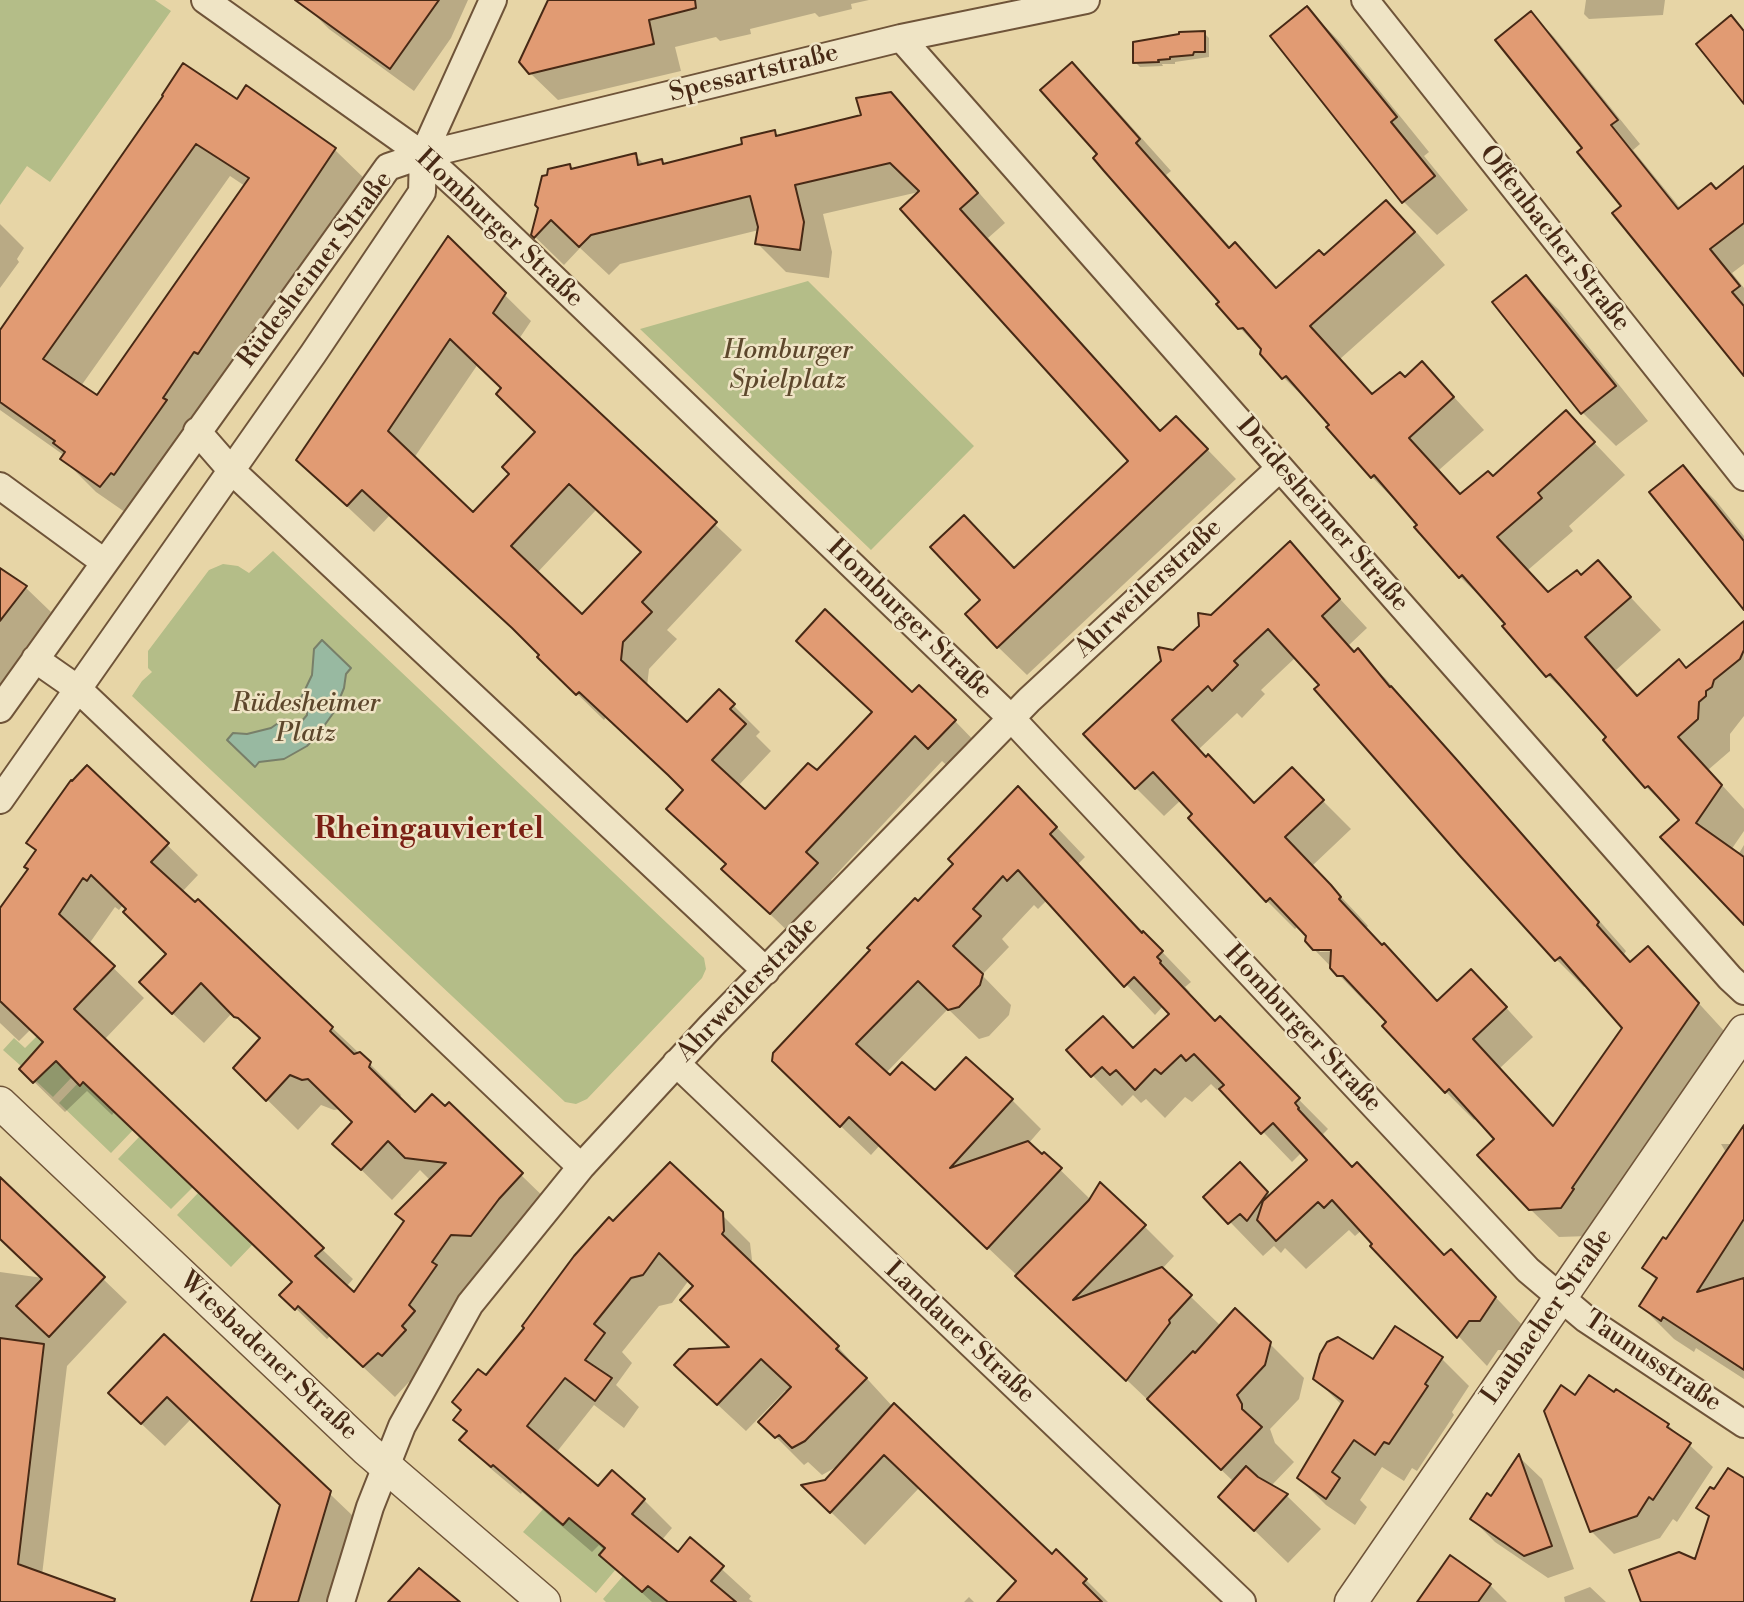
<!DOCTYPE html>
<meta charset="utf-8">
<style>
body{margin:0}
canvas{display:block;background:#e7d5a6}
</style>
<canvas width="1744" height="1602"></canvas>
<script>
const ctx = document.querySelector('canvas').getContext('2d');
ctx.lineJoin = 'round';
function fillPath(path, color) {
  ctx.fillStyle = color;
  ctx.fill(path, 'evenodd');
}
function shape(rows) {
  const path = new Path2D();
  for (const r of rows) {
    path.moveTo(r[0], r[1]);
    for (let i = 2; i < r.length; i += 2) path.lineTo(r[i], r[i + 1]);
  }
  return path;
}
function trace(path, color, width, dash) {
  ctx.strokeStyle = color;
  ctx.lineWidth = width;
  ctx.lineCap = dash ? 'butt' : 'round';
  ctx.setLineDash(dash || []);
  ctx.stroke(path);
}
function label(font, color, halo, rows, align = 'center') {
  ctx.font = font + ' "Libre Bodoni",serif';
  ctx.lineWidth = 5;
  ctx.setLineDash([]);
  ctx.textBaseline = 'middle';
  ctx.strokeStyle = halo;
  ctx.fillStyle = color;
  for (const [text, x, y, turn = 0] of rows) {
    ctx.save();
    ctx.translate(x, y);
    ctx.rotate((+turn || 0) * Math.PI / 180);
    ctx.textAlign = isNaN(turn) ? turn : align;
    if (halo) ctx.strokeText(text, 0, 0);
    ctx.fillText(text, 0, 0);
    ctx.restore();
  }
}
fillPath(shape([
 [0,0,155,0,171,11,50,182,27,166,0,205],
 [808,281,974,446,871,550,640,329],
 [273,551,704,958,706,969,702,978,587,1099,576,1104,565,1102,132,696,142,681,152,672,148,668,148,651,209,570,223,564,238,566,249,573],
 [37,1036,72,1077,53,1097,36,1081,38,1078,24,1064,21,1066,3,1050,14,1038,25,1048],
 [81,1080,133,1130,111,1153,59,1103,78,1083,80,1085],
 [140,1136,193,1187,171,1209,118,1159],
 [199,1192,253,1244,231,1267,177,1215],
 [544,1508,563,1525,569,1518,605,1548,599,1555,616,1569,596,1593,523,1532],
 [623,1576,649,1585,668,1602,606,1602,603,1599]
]), '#b4bd88');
const water = shape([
 [322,640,351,668,346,674,344,688,334,712,319,733,307,746,284,759,259,762,255,767,227,740,233,733,247,734,271,728,284,719,292,723,302,721,307,715,307,706,301,698,312,675,314,649,322,640]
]);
fillPath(water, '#98b9a1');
trace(water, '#787f69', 2);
fillPath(shape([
 [311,0,468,0,451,38,414,91,329,29,306,6],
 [550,0,869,0,851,4,852,9,819,17,815,13,750,29,751,34,720,41,716,37,675,47,681,71,558,100,530,73],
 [1586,0,1665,0,1663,15,1589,19,1584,14],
 [1307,8,1340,42,1429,152,1424,156,1468,210,1437,235,1404,202],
 [1531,13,1554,37,1640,144,1633,150,1681,209,1717,191,1744,169,1744,264,1732,273,1744,288,1744,373,1623,207,1584,149],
 [1204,33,1209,38,1209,57,1175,62,1175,64,1162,64,1163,66,1140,67,1135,62],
 [1072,64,1104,96,1171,171,1166,175,1231,248,1235,245,1278,289,1324,257,1386,202,1418,234,1445,265,1340,359,1373,395,1405,379,1422,364,1453,396,1484,430,1439,470,1461,495,1493,478,1566,413,1625,475,1569,526,1573,531,1528,570,1549,594,1581,577,1598,562,1661,630,1616,670,1639,696,1687,670,1744,623,1744,716,1730,734,1730,751,1708,770,1744,809,1744,831,1731,850,1738,855,1744,845,1744,922,1686,816,1678,818,1646,787,1609,737,1581,706,1548,676,1508,624,1460,577,1416,527,1419,525,1372,477,1328,428,1332,425,1284,378,1262,353,1262,351,1239,327,1222,302,1099,154],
 [247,87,335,150,369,183,135,519,96,492,63,459,65,456,0,410,0,332,165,96,237,101],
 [230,176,245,186,97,397,81,386],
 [890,94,919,123,1005,223,988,238,1162,432,1205,447,1236,479,1027,675,998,647,1015,570,1130,461,923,191,823,214,832,252,829,278,786,272,757,243,759,230,620,264,609,275,580,248,564,265,533,235,569,166,573,170,635,155,645,165,661,161,666,165,744,145,774,132,779,137,864,116],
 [0,224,24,248,17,259,19,262,0,288],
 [448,239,531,321,519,339,742,550,667,630,677,639,649,669,647,686,687,725,719,691,760,732,756,736,771,751,738,786,765,811,817,773,913,694,955,721,981,748,956,774,942,761,831,880,843,891,797,940,750,895,727,865,685,791,606,717,604,720,566,683,541,655,390,515,374,532,298,460],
 [478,364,503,389,537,432,511,474,474,514,414,458],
 [596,510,643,553,582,616,537,573],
 [1525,277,1559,310,1648,421,1616,446,1583,413],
 [1683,468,1716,501,1744,536,1744,606],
 [1289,544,1367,628,1349,645,1385,678,1626,951,1624,954,1632,963,1648,948,1726,1033,1589,1236,1559,1237,1530,1209,1496,1139,1477,1117,1474,1120,1446,1092,1389,1022,1371,1004,1367,1004,1306,941,1308,936,1298,926,1295,929,1267,901,1190,818,1194,814,1181,800,1164,816,1136,788,1174,652],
 [1296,657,1556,959,1584,987,1587,985,1624,1028,1554,1127,1500,1068,1533,1037,1499,1000,1438,1002,1383,947,1366,928,1368,926,1359,916,1312,866,1351,829,1320,798,1254,804,1199,749,1237,713,1242,718,1265,694,1261,690],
 [1316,948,1340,948,1340,951,1320,952],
 [0,570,25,587,51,612,0,684],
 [87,767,198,875,182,892,195,905,198,901,360,1054,401,1095,399,1099,415,1114,521,1175,552,1205,502,1266,482,1266,462,1293,466,1297,413,1386,409,1382,395,1397,330,1336,327,1339,282,1295,293,1282,115,1111,112,1115,87,1091,65,1112,21,1069,45,1043,31,1029,19,1041,0,1023,0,912,29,869,37,852,29,843],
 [123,905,168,954,172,1013,204,1043,232,1013,260,1040,235,1068,298,1130,321,1105,334,1110,340,1109,354,1122,335,1144,392,1200,420,1170,431,1181,406,1222,354,1295,346,1287,353,1279,104,1040,144,998,89,944,115,907,119,910],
 [1048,818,1085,857,1078,864,1191,982,1185,987,1190,992,1188,993,1216,1022,1219,1019,1328,1129,1323,1134,1326,1140,1353,1169,1445,1257,1480,1281,1525,1328,1510,1350,1498,1350,1487,1366,1372,1246,1375,1244,1362,1230,1355,1236,1349,1230,1306,1269,1285,1248,1281,1253,1274,1246,1263,1256,1206,1197,1240,1165,1271,1196,1309,1160,1302,1152,1292,1162,1220,1087,1217,1090,1211,1084,1192,1102,1185,1097,1165,1118,1146,1099,1141,1103,1133,1095,1122,1106,1068,1050,1134,1049,1172,1014,1164,1005,1155,1015,1047,900,1038,909,1034,905,1002,939,1009,947,982,975,1011,1005,1009,1015,989,1036,979,1039,948,1009,885,1074,935,1092,1012,1100,1041,1129,1028,1144,1042,1157,1044,1154,1091,1200,1144,1226,1174,1256,1162,1269,1221,1326,1270,1344,1304,1378,1299,1399,1270,1429,1275,1443,1294,1462,1271,1486,1287,1496,1321,1529,1288,1563,1254,1530,1234,1482,880,1145,871,1155,804,1091,918,903],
 [1744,1129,1744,1379,1696,1348,1694,1352,1674,1339,1641,1306,1657,1281,1644,1268,1667,1241,1727,1154,1721,1144,1734,1144],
 [0,1180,127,1302,67,1366,42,1575,118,1602,0,1602,0,1272,43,1278,0,1237],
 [721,1214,750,1243,752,1260,749,1263,838,1347,893,1407,1052,1556,1086,1580,1108,1602,1038,1602,919,1488,865,1545,804,1486,826,1481,840,1465,822,1475,808,1462,804,1465,761,1422,788,1393,785,1391,746,1431,705,1393,732,1349,695,1286,689,1280,672,1303,659,1306,622,1352,632,1363,616,1385,639,1407,624,1428,594,1405,556,1453,598,1488,612,1473,644,1500,672,1528,661,1541,678,1555,690,1540,751,1596,749,1599,753,1602,652,1602,601,1555,605,1551,599,1545,592,1552,522,1492,521,1494,490,1468,462,1440,468,1432,455,1419,486,1378,613,1224],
 [1396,1329,1442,1359,1469,1386,1452,1412,1454,1415,1417,1471,1412,1468,1404,1481,1382,1467,1360,1500,1367,1507,1355,1525,1326,1505,1299,1478,1342,1405,1315,1379,1373,1362],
 [164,1336,353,1516,327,1602,252,1602,282,1505,191,1419,165,1446,133,1416],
 [1576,1397,1668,1425,1713,1467,1677,1522,1673,1519,1660,1538,1614,1554,1591,1531],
 [1519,1457,1542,1479,1574,1569,1548,1578,1495,1542,1472,1519,1491,1498],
 [1490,1585,1507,1602,1419,1602],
 [1590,1587,1606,1602,1565,1602,1564,1597],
 [969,1597,974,1602,964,1602]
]), '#0003');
const building = shape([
 [295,0,439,0,390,69,295,0],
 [548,0,695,0,696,8,649,20,654,44,529,74,519,62,548,0],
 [1307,6,1397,117,1391,122,1435,176,1402,203,1270,36,1307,6],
 [1531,11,1618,120,1611,125,1678,209,1711,183,1716,189,1744,166,1744,223,1710,249,1740,286,1732,292,1744,306,1744,376,1612,213,1621,206,1577,152,1582,148,1495,40,1531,11],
 [1731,15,1744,31,1744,104,1696,44,1731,15],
 [1205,31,1205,52,1194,52,1193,55,1170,57,1170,59,1158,60,1159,62,1133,63,1133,42,1179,34,1179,32,1205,31],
 [1072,62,1140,139,1136,143,1229,248,1235,242,1276,288,1319,250,1324,255,1386,200,1415,232,1310,326,1372,394,1400,372,1405,377,1422,361,1454,397,1409,438,1460,494,1488,471,1493,476,1566,410,1595,442,1538,493,1542,498,1497,537,1548,592,1577,570,1581,575,1598,560,1631,597,1585,637,1637,696,1679,659,1686,668,1744,621,1744,650,1740,659,1714,680,1712,687,1706,691,1706,696,1699,702,1698,719,1678,737,1722,785,1696,823,1744,857,1744,925,1660,837,1679,820,1648,786,1645,788,1603,740,1606,737,1550,674,1546,677,1502,626,1505,624,1462,575,1459,578,1436,552,1414,527,1417,525,1374,475,1371,478,1326,427,1329,425,1286,376,1282,379,1260,354,1261,349,1243,328,1238,329,1216,304,1219,302,1104,171,1093,158,1097,154,1040,90,1072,62],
 [183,63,237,99,246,85,336,148,198,354,194,352,163,398,167,400,114,475,111,473,100,487,60,459,65,452,53,443,55,441,0,402,0,330,163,96,162,95,183,63],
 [196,144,249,178,97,395,43,359,196,144],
 [891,92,978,193,960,209,1160,431,1176,416,1208,449,997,648,965,614,980,600,930,547,964,515,1014,568,1128,461,900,209,919,191,890,163,795,185,804,222,800,250,755,244,758,227,750,196,591,235,579,247,551,220,534,238,531,235,538,208,535,205,542,176,547,175,548,169,570,164,571,169,636,153,638,165,662,159,663,164,742,144,741,138,775,130,776,136,861,115,856,98,891,92],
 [448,236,506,293,493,313,717,522,642,602,652,612,623,642,621,660,687,722,719,689,735,704,730,709,746,724,712,760,765,809,808,763,817,770,872,712,796,641,825,609,912,692,919,685,956,720,928,749,915,736,806,852,818,863,770,914,721,869,726,864,666,809,683,790,668,775,579,692,576,695,537,657,539,655,512,628,362,490,347,506,296,460,448,236],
 [450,339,501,388,496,394,535,432,502,467,509,474,473,512,388,431,450,339],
 [569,484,641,552,582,614,511,546,569,484],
 [1526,275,1616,386,1581,414,1492,302,1526,275],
 [1683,465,1744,541,1744,610,1649,492,1683,465],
 [1290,541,1340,599,1322,616,1354,652,1358,648,1390,687,1391,686,1457,760,1599,922,1597,925,1630,962,1648,946,1699,1003,1572,1188,1574,1189,1561,1208,1529,1210,1477,1155,1494,1139,1449,1089,1445,1093,1382,1026,1386,1022,1343,976,1337,976,1330,968,1331,950,1313,950,1305,941,1306,936,1270,898,1266,902,1188,818,1192,814,1153,772,1135,789,1083,734,1161,661,1158,647,1173,650,1199,626,1198,613,1211,615,1290,541],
 [1268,629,1319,685,1314,689,1461,857,1555,961,1560,957,1622,1028,1553,1126,1473,1039,1507,1007,1471,969,1437,1001,1384,943,1382,945,1339,899,1341,897,1331,885,1285,837,1324,800,1292,767,1254,803,1208,754,1206,757,1172,720,1208,686,1212,691,1238,665,1234,661,1268,629],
 [0,568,27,586,0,621,0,568],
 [87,765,169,843,151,862,195,902,198,899,333,1027,330,1031,354,1054,360,1052,371,1062,369,1067,415,1112,432,1094,445,1106,449,1102,523,1173,499,1199,471,1236,451,1235,432,1262,437,1265,409,1305,415,1311,402,1326,406,1330,382,1356,378,1353,363,1367,298,1306,295,1310,279,1295,292,1282,83,1082,80,1086,56,1061,33,1083,19,1069,43,1042,0,1001,0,908,28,869,24,867,36,850,26,843,71,780,72,781,87,765],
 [91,875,126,909,123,912,166,954,139,982,172,1014,201,983,234,1017,238,1018,260,1038,233,1068,266,1101,290,1075,302,1080,308,1079,352,1122,332,1144,361,1170,388,1141,405,1158,446,1163,395,1214,404,1221,354,1292,315,1256,324,1248,74,1009,115,966,59,914,83,878,87,881,91,875],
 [1018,786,1057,827,1050,834,1142,933,1143,931,1163,951,1157,957,1161,961,1160,963,1215,1021,1220,1016,1300,1098,1295,1103,1299,1108,1298,1109,1352,1167,1357,1162,1444,1255,1451,1249,1496,1297,1480,1321,1469,1321,1457,1338,1370,1246,1372,1244,1332,1200,1324,1208,1318,1202,1276,1241,1257,1220,1263,1201,1307,1160,1273,1123,1261,1134,1219,1089,1224,1085,1194,1054,1186,1061,1181,1055,1161,1074,1155,1069,1135,1090,1116,1070,1110,1075,1102,1067,1091,1077,1066,1050,1103,1016,1133,1048,1169,1014,1134,977,1124,987,1018,870,1007,881,1003,876,973,909,981,916,953,946,983,974,980,985,959,1007,948,1010,918,981,856,1044,890,1075,902,1062,935,1090,966,1057,1013,1099,950,1168,1028,1141,1042,1154,1044,1152,1062,1168,987,1249,849,1117,840,1127,772,1061,773,1053,870,950,867,948,915,898,918,901,953,864,948,859,1018,786],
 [1744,1125,1744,1219,1697,1292,1744,1278,1744,1370,1663,1317,1661,1321,1639,1306,1657,1278,1642,1268,1663,1237,1666,1239,1744,1125],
 [670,1162,723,1212,724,1231,722,1234,839,1346,836,1349,867,1378,805,1441,792,1448,779,1435,775,1438,758,1422,791,1387,761,1359,717,1405,674,1365,689,1349,729,1347,680,1300,693,1286,659,1253,643,1275,631,1278,594,1324,605,1333,585,1360,612,1378,595,1401,565,1378,527,1426,598,1486,612,1470,645,1499,632,1514,678,1552,690,1537,724,1566,711,1581,736,1602,668,1602,648,1586,642,1592,599,1555,605,1548,569,1518,563,1525,493,1465,491,1467,459,1440,467,1431,453,1420,461,1410,452,1402,478,1369,486,1375,524,1328,522,1326,574,1256,609,1217,613,1221,670,1162],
 [1240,1162,1268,1192,1247,1221,1240,1214,1228,1224,1203,1197,1240,1162],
 [0,1177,105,1277,49,1337,16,1306,42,1279,0,1239,0,1177],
 [1100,1182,1146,1225,1073,1300,1162,1267,1192,1295,1169,1320,1170,1323,1126,1381,1015,1276,1089,1200,1100,1182],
 [1235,1308,1271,1342,1265,1365,1237,1395,1242,1404,1242,1409,1262,1427,1221,1470,1147,1399,1193,1351,1195,1353,1235,1308],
 [1395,1326,1443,1357,1425,1384,1428,1386,1389,1444,1384,1442,1375,1455,1354,1440,1332,1472,1340,1478,1326,1499,1297,1478,1343,1401,1313,1379,1320,1354,1327,1342,1338,1337,1373,1359,1395,1326],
 [164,1334,331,1491,298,1602,251,1602,280,1505,167,1397,141,1424,108,1393,164,1334],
 [0,1338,44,1344,18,1564,115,1599,114,1602,0,1602,0,1338],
 [1589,1375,1614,1392,1616,1389,1669,1424,1667,1427,1691,1443,1653,1500,1649,1497,1637,1516,1590,1532,1544,1411,1561,1385,1575,1395,1589,1375],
 [894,1403,1052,1554,1056,1549,1087,1579,1083,1583,1102,1602,997,1602,1016,1581,884,1455,830,1513,801,1485,825,1480,894,1403],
 [1519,1454,1552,1546,1524,1556,1470,1519,1487,1493,1491,1496,1519,1454],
 [1246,1466,1258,1477,1288,1494,1254,1531,1218,1497,1246,1466],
 [1728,1468,1744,1478,1744,1602,1641,1602,1629,1570,1679,1552,1695,1559,1709,1516,1696,1508,1710,1487,1714,1489,1728,1468],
 [1450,1555,1491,1584,1478,1602,1417,1602,1450,1555],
 [419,1568,460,1602,388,1602,419,1568]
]);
fillPath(building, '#e19b73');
trace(building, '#472915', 2);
const minor = shape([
 [205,0,423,155,469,197,1011,718,1528,1270,1586,1319,1744,1424],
 [1365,0,1744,477],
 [901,38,1730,978,1744,991],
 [197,431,231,470,766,971],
 [0,486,104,562],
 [35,659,78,689,97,707,581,1167],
 [0,709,388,167,423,155,901,38,1086,0],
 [0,800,313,354,422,192,423,155,493,0],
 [676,1063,1242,1602],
 [341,1602,370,1507,402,1426,470,1304,581,1167,711,1026,1029,700,1280,468]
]);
const tertiary = shape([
 [0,1103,367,1450,544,1602],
 [1351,1602,1744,1031]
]);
trace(minor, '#6f5439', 30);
trace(tertiary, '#6f5439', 35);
trace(minor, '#efe4c5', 26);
trace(tertiary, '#efe4c5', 32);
label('26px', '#472915', '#efe4c5', [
 ["Spessartstraße",754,74,-14],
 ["Homburger Straße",499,229,43],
 ["Offenbacher Straße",1554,239,52],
 ["Rüdesheimer Straße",316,270,-53],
 ["Deidesheimer Straße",1322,515,49],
 ["Ahrweilerstraße",1149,589,-43],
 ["Homburger Straße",909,620,44],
 ["Ahrweilerstraße",748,990,-46],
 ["Homburger Straße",1302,1029,47],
 ["Laubacher Straße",1548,1317,-55],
 ["Landauer Straße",959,1333,43],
 ["Wiesbadener Straße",268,1357,43],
 ["Taunusstraße",1652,1362,34]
]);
label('italic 26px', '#5d472c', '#efe4c5', [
 ["Homburger",788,352],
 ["Spielplatz",788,382],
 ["Rüdesheimer",306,705],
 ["Platz",306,735]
]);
label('bold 30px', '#7a1f14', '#efe4c5', [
 ["Rheingauviertel",429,831]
]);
</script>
